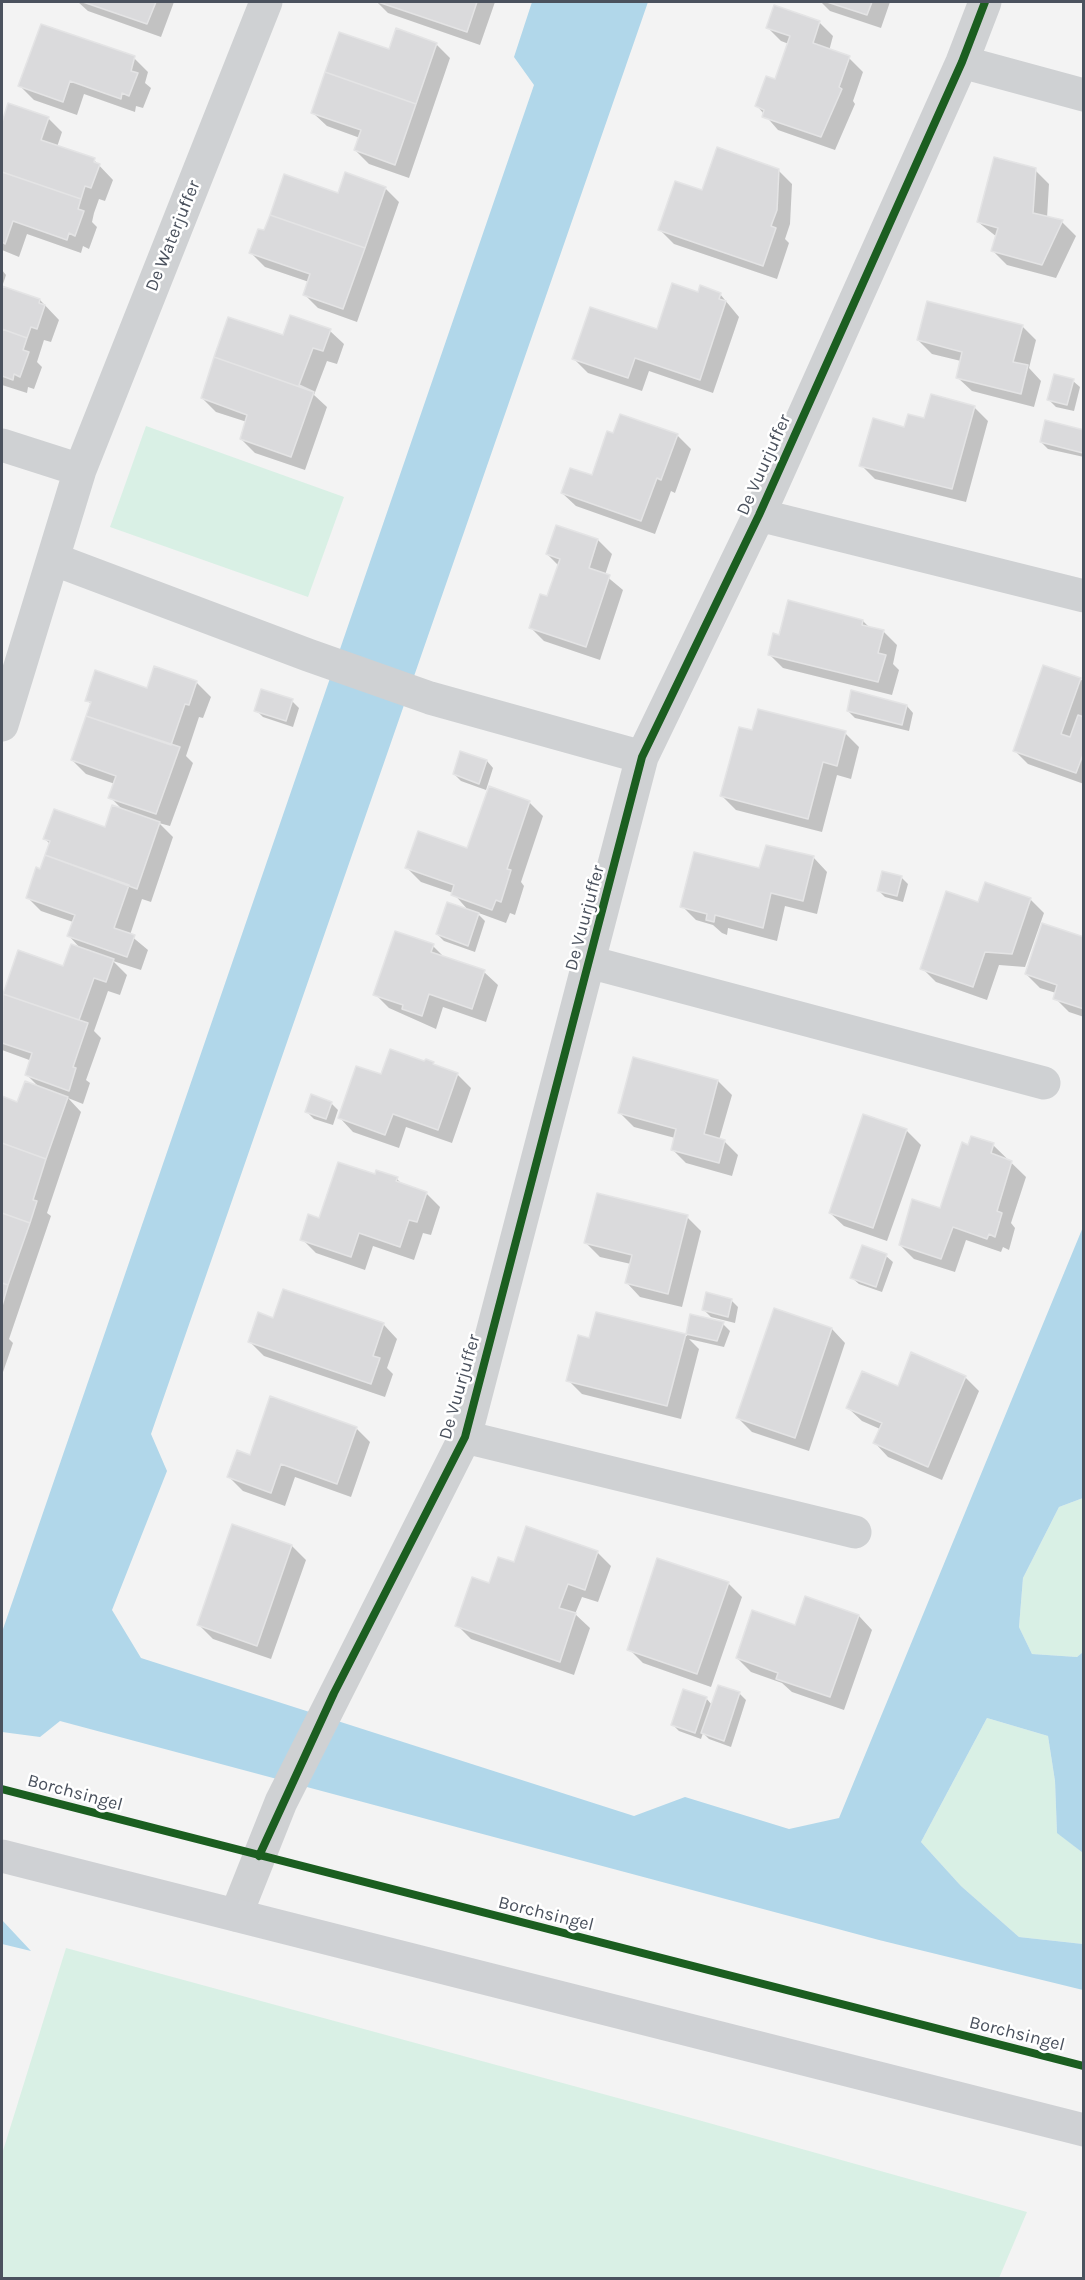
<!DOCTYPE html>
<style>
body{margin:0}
#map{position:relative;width:1085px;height:2280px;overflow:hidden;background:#f3f3f3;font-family:Karla,sans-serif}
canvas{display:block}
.frame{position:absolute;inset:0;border:3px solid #4b525e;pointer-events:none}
</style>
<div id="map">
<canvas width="1085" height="2280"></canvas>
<div class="frame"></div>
</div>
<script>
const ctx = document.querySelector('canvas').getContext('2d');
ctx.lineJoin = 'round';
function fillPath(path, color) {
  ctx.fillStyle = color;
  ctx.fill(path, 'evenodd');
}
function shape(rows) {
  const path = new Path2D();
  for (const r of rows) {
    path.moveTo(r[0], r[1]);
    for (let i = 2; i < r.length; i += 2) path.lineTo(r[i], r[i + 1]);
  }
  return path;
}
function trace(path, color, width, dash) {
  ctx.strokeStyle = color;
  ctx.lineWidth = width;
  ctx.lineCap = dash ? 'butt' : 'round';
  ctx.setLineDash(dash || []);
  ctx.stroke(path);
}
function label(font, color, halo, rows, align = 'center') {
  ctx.font = font + ' Karla,sans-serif';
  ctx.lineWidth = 5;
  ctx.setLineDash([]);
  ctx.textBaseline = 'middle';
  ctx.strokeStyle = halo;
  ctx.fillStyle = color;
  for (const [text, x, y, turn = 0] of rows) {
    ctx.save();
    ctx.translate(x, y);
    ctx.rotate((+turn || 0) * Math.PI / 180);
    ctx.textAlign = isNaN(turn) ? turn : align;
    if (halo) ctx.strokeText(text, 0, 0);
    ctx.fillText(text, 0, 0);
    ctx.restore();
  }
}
fillPath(shape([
 [146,426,344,497,308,597,110,527],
 [1083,1498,1083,1652,1077,1657,1032,1654,1019,1627,1023,1578,1059,1507],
 [987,1718,1048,1736,1055,1781,1057,1832,1083,1853,1083,1944,1019,1937,961,1886,921,1842],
 [66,1948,684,2116,1027,2212,999,2278,2,2278,2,2154]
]), '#d9f0e5');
fillPath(shape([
 [532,2,648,2,151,1434,167,1471,112,1610,141,1658,634,1816,685,1797,789,1829,839,1818,1083,1227,1083,1498,1059,1507,1023,1578,1019,1627,1032,1654,1077,1657,1083,1652,1083,1853,1057,1833,1055,1781,1048,1736,987,1718,921,1842,961,1886,1019,1937,1083,1944,1083,1990,879,1940,60,1721,40,1737,2,1732,2,1632,534,85,514,57],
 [2,1920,31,1951,2,1944]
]), '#b1d7ea');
fillPath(shape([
 [78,2,174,2,161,37,88,11],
 [377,2,495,2,480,45,388,13],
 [821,2,890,2,881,28,830,11],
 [819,22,833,36,829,51,849,58,863,72,853,101,855,104,835,150,778,130,757,106,776,81,789,44,781,41,767,27],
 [436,44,450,58,409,178,369,164,355,150,360,138,327,126,313,113,389,51],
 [134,58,148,72,145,83,151,88,143,108,136,106,135,112,84,94,77,115,34,100,20,86],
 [9,105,48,118,62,132,57,147,94,160,113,180,105,201,99,199,94,213,92,222,97,227,89,249,83,246,81,253,27,234,19,257,2,250,2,126],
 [778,170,792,184,790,224,785,239,789,243,777,279,674,244,660,230,703,192],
 [1035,170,1049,184,1047,218,1062,222,1076,236,1056,278,1007,265,993,251,997,237,978,222],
 [385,188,399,202,357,322,318,308,304,294,309,282,265,267,251,253,265,232,339,195],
 [2,270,6,275,2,287,40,300,59,320,51,342,44,340,37,362,42,367,34,389,28,387,27,393,2,385],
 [699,294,720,294,739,317,713,393,649,371,642,391,588,373,574,359,658,331],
 [1022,326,1036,340,1029,368,1041,381,1034,407,972,391,958,378,961,361,932,354,918,340],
 [330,331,344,344,337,364,327,361,314,395,327,407,305,470,255,453,241,439,247,422,216,412,202,398,284,337],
 [1073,381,1080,387,1074,411,1056,407,1049,400],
 [974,407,988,421,966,502,875,479,861,465,906,429,925,420],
 [1084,432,1084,457,1048,449,1041,442],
 [614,435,677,435,691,449,675,493,671,491,655,534,576,506,562,493,593,477],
 [557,527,598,540,612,554,605,575,623,590,600,660,544,641,530,627,548,598,559,566,547,554],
 [863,621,870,628,883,631,897,645,893,664,899,670,892,695,783,668,769,654,780,637],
 [155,668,197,683,211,697,203,718,199,717,186,756,193,763,170,826,159,823,173,837,151,902,142,899,130,935,148,950,141,970,113,961,127,975,120,995,108,991,94,1031,101,1038,86,1080,90,1083,83,1104,68,1098,81,1112,47,1213,51,1216,9,1339,13,1343,2,1375,2,1098,18,1104,41,1089,27,1075,32,1061,2,1050,2,1003,19,952,64,968,82,950,69,936,73,922,41,911,27,897,41,871,50,844,45,839,106,829,123,810,110,797,115,784,86,774,72,760,92,705,87,700,148,690],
 [1080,679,1084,682,1084,784,1028,764,1014,750],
 [292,701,299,708,293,727,263,717,256,710],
 [907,706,913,713,909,731,855,718,848,711],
 [845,733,859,747,851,779,837,775,822,832,736,810,722,796],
 [461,753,487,761,493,768,486,790,461,781,454,774],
 [529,802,543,816,521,882,524,886,515,915,510,913,506,923,476,912,485,921,475,952,444,941,437,934,469,911,453,893,421,882,407,868,468,850],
 [814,858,827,872,817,914,785,906,777,941,728,928,727,935,722,933,713,925,696,920,682,906,760,870],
 [901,877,908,884,903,902,885,897,878,890],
 [1030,899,1044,913,1025,967,999,965,987,1000,936,982,922,968,979,904],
 [1084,939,1084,1017,1069,1012,1055,998,1056,993,1040,988,1026,974],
 [433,946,445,958,484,972,498,985,486,1022,443,1007,436,1029,389,1008,375,994],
 [425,1063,433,1063,438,1068,457,1074,471,1088,452,1143,406,1127,399,1148,353,1132,340,1118,382,1076],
 [718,1081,732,1095,719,1140,724,1141,738,1155,732,1176,686,1163,672,1149,675,1138,634,1127,620,1113],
 [331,1103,338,1110,333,1125,314,1119,307,1112],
 [864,1116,907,1131,921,1145,887,1241,844,1226,830,1213],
 [993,1145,1026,1177,1011,1223,1015,1228,1009,1250,1003,1247,1001,1252,966,1240,955,1272,914,1259,900,1245,941,1210],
 [375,1176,397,1179,404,1186,426,1193,440,1207,431,1235,423,1233,414,1260,373,1246,365,1270,316,1253,302,1239,320,1220],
 [687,1217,701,1231,682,1307,640,1297,627,1283,631,1264,600,1257,586,1243],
 [886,1256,893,1262,882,1292,859,1284,852,1278],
 [284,1291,384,1325,397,1339,387,1368,393,1374,385,1397,264,1356,250,1342,274,1319],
 [731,1300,738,1307,735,1323,711,1317,704,1310],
 [597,1313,687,1336,692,1315,723,1324,730,1331,724,1347,689,1339,699,1349,681,1419,582,1394,568,1380,590,1339],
 [832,1329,845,1343,809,1451,752,1432,738,1418],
 [965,1377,979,1391,942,1480,888,1457,875,1443,880,1429,862,1421,848,1408],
 [356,1428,370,1442,351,1497,295,1477,285,1506,243,1491,229,1477,251,1457],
 [233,1526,292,1546,306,1560,271,1659,213,1639,199,1625],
 [597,1552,611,1566,598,1602,582,1597,575,1614,590,1628,574,1675,471,1639,457,1625,490,1585,515,1564],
 [728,1583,742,1597,711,1687,643,1663,629,1649],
 [859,1616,872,1630,844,1710,792,1692,782,1683,751,1672,737,1658,795,1627],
 [739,1693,746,1700,731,1747,709,1739,703,1733,701,1739,679,1731,672,1724,706,1698,712,1705]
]), '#0003');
const building = shape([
 [83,2,156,2,147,24,83,2],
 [378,2,477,2,467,32,378,2],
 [827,2,872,2,867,15,827,2],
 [774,5,820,21,813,43,850,56,839,87,842,89,821,137,762,117,764,110,755,106,766,76,775,79,790,36,766,28,774,5],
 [41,24,135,56,131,71,138,73,129,96,122,93,121,99,70,81,63,102,18,86,41,24],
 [396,28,437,43,416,104,325,72,339,32,389,49,396,28],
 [325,72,416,104,395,165,354,150,361,130,311,113,325,72],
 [8,103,49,117,41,140,95,158,94,162,100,164,91,188,85,186,81,199,2,172,2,122,8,103],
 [717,147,779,169,777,210,771,226,776,228,763,266,658,230,675,181,702,190,717,147],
 [994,157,1036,168,1033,213,1063,220,1042,265,991,251,998,228,977,222,994,157],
 [2,172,81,199,78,209,84,211,75,236,69,233,67,240,13,221,5,244,2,242,2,172],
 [345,172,386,187,365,248,270,215,284,174,338,193,345,172],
 [270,215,365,248,343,309,303,295,310,274,249,253,258,229,264,230,270,215],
 [672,283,698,292,700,285,721,293,719,299,726,301,700,380,635,358,628,378,572,359,590,307,657,329,672,283],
 [2,286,40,299,39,303,45,305,37,329,31,327,27,338,2,329,2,286],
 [927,301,1023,325,1013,362,1028,365,1021,394,956,378,962,352,917,340,927,301],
 [290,315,331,329,323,351,313,348,299,385,314,392,214,357,228,317,283,335,290,315],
 [2,329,27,338,23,350,29,352,20,377,14,374,13,380,2,376,2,329],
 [214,357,314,392,291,457,240,439,247,415,201,398,214,357],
 [1054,374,1074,379,1067,405,1047,400,1054,374],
 [931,394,975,406,952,489,859,466,873,418,904,427,908,414,924,418,931,394],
 [620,414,678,434,661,480,657,478,641,521,561,493,570,468,592,475,607,431,613,433,620,414],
 [1045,420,1084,430,1083,453,1040,442,1045,420],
 [556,525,598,539,589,568,610,575,586,647,529,628,540,594,547,596,560,559,546,554,556,525],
 [788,600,863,620,862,625,884,630,878,653,886,655,878,682,768,655,773,633,779,635,788,600],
 [1043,665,1081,678,1061,734,1070,737,1078,715,1084,717,1084,752,1076,773,1013,751,1043,665],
 [154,666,197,681,189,705,185,704,171,745,86,716,91,702,85,701,95,670,147,688,154,666],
 [261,689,293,699,286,721,254,711,261,689],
 [851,690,907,705,902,725,847,711,851,690],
 [758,709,846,731,837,766,823,762,808,819,720,796,739,727,752,730,758,709],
 [86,716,180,747,156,814,108,798,116,776,71,760,86,716],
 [460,751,487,760,479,784,453,774,460,751],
 [489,786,530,801,507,869,511,870,501,902,496,900,492,910,451,895,454,885,405,868,418,831,467,848,489,786],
 [112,805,160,822,137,889,45,855,50,841,43,839,54,809,105,827,112,805],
 [766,845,814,856,803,901,771,893,763,928,715,915,714,922,706,920,707,914,680,907,694,852,759,868,766,845],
 [45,855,129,885,114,928,135,935,127,957,67,936,75,915,26,898,36,867,40,869,45,855],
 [882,871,902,876,897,896,877,891,882,871],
 [985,882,1031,898,1012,954,985,952,973,987,920,969,946,891,978,902,985,882],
 [447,902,479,913,468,946,436,934,447,902],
 [1042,923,1084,937,1084,1009,1053,999,1057,985,1025,974,1042,923],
 [395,931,434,944,431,952,485,970,472,1009,429,994,422,1016,402,1009,403,1005,373,995,395,931],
 [71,944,114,959,106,982,94,978,79,1020,3,994,18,950,63,966,71,944],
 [3,994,88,1023,73,1067,76,1068,69,1091,25,1075,32,1053,2,1043,3,994],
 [390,1049,424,1061,426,1059,434,1062,433,1064,458,1073,438,1130,393,1114,385,1135,338,1118,356,1066,381,1074,390,1049],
 [633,1057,718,1080,704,1134,725,1140,719,1163,671,1150,676,1129,618,1113,633,1057],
 [25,1081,68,1097,46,1159,2,1143,2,1096,17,1102,25,1081],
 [311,1094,332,1102,326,1119,305,1112,311,1094],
 [863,1114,907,1129,873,1228,829,1213,863,1114],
 [971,1136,994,1143,991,1153,1012,1161,997,1211,1002,1213,995,1237,989,1234,987,1239,953,1227,941,1259,899,1245,912,1199,940,1208,962,1142,968,1145,971,1136],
 [2,1143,46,1159,33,1200,37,1201,30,1223,2,1213,2,1143],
 [338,1162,375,1174,376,1170,398,1177,396,1181,427,1192,417,1222,409,1220,400,1247,359,1233,351,1257,300,1240,308,1214,319,1218,338,1162],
 [597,1193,688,1215,668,1294,625,1283,632,1255,584,1243,597,1193],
 [2,1213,30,1223,8,1285,2,1283,2,1213],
 [862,1245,887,1254,876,1287,850,1278,862,1245],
 [2,1283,8,1285,2,1306,2,1283],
 [283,1289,384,1323,373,1356,380,1358,371,1384,248,1342,258,1312,273,1318,283,1289],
 [706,1292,732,1299,728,1317,702,1310,706,1292],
 [774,1308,832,1328,795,1438,736,1418,774,1308],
 [596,1312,686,1334,667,1406,566,1381,578,1335,589,1338,596,1312],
 [690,1314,724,1322,717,1341,686,1334,690,1314],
 [911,1352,966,1376,928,1467,873,1443,882,1423,846,1408,862,1371,898,1386,911,1352],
 [270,1396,357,1427,337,1484,281,1464,271,1493,227,1477,237,1450,250,1455,270,1396],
 [232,1524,292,1545,257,1646,197,1625,232,1524],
 [526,1526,598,1551,585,1590,568,1584,559,1608,576,1613,560,1662,455,1626,472,1577,489,1583,498,1557,514,1562,526,1526],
 [657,1558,729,1582,697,1674,627,1650,657,1558],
 [805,1596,859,1615,830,1697,776,1679,778,1673,736,1658,752,1610,795,1625,805,1596],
 [718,1685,740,1692,724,1741,701,1733,718,1685],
 [683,1689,707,1697,695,1733,671,1725,683,1689]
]);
fillPath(building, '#dadadc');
trace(building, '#e4e4e5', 1.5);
trace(shape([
 [962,62,1084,95],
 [2,445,80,470],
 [759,515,1084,596],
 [53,559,308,655,430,698,642,757],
 [2,725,80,470,266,2],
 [589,962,1044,1083],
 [465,1437,855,1532],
 [236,1915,281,1802,465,1437,642,757,759,515,962,62,985,2]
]), '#cfd1d3', 33);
trace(shape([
 [2,1856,1084,2130]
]), '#cfd1d4', 33);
trace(shape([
 [2,1789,1084,2066],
 [259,1856,334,1693,465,1437,642,757,759,515,962,62,985,2]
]), '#1b5e20', 8);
label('18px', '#4b525e', '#fff', [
 ["De Waterjuffer",173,236,-68],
 ["De Vuurjuffer",764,465,-66],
 ["De Vuurjuffer",585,918,-75],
 ["De Vuurjuffer",460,1387,-74],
 ["Borchsingel",75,1793,15],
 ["Borchsingel",546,1914,14],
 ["Borchsingel",1017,2034,14]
]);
</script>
